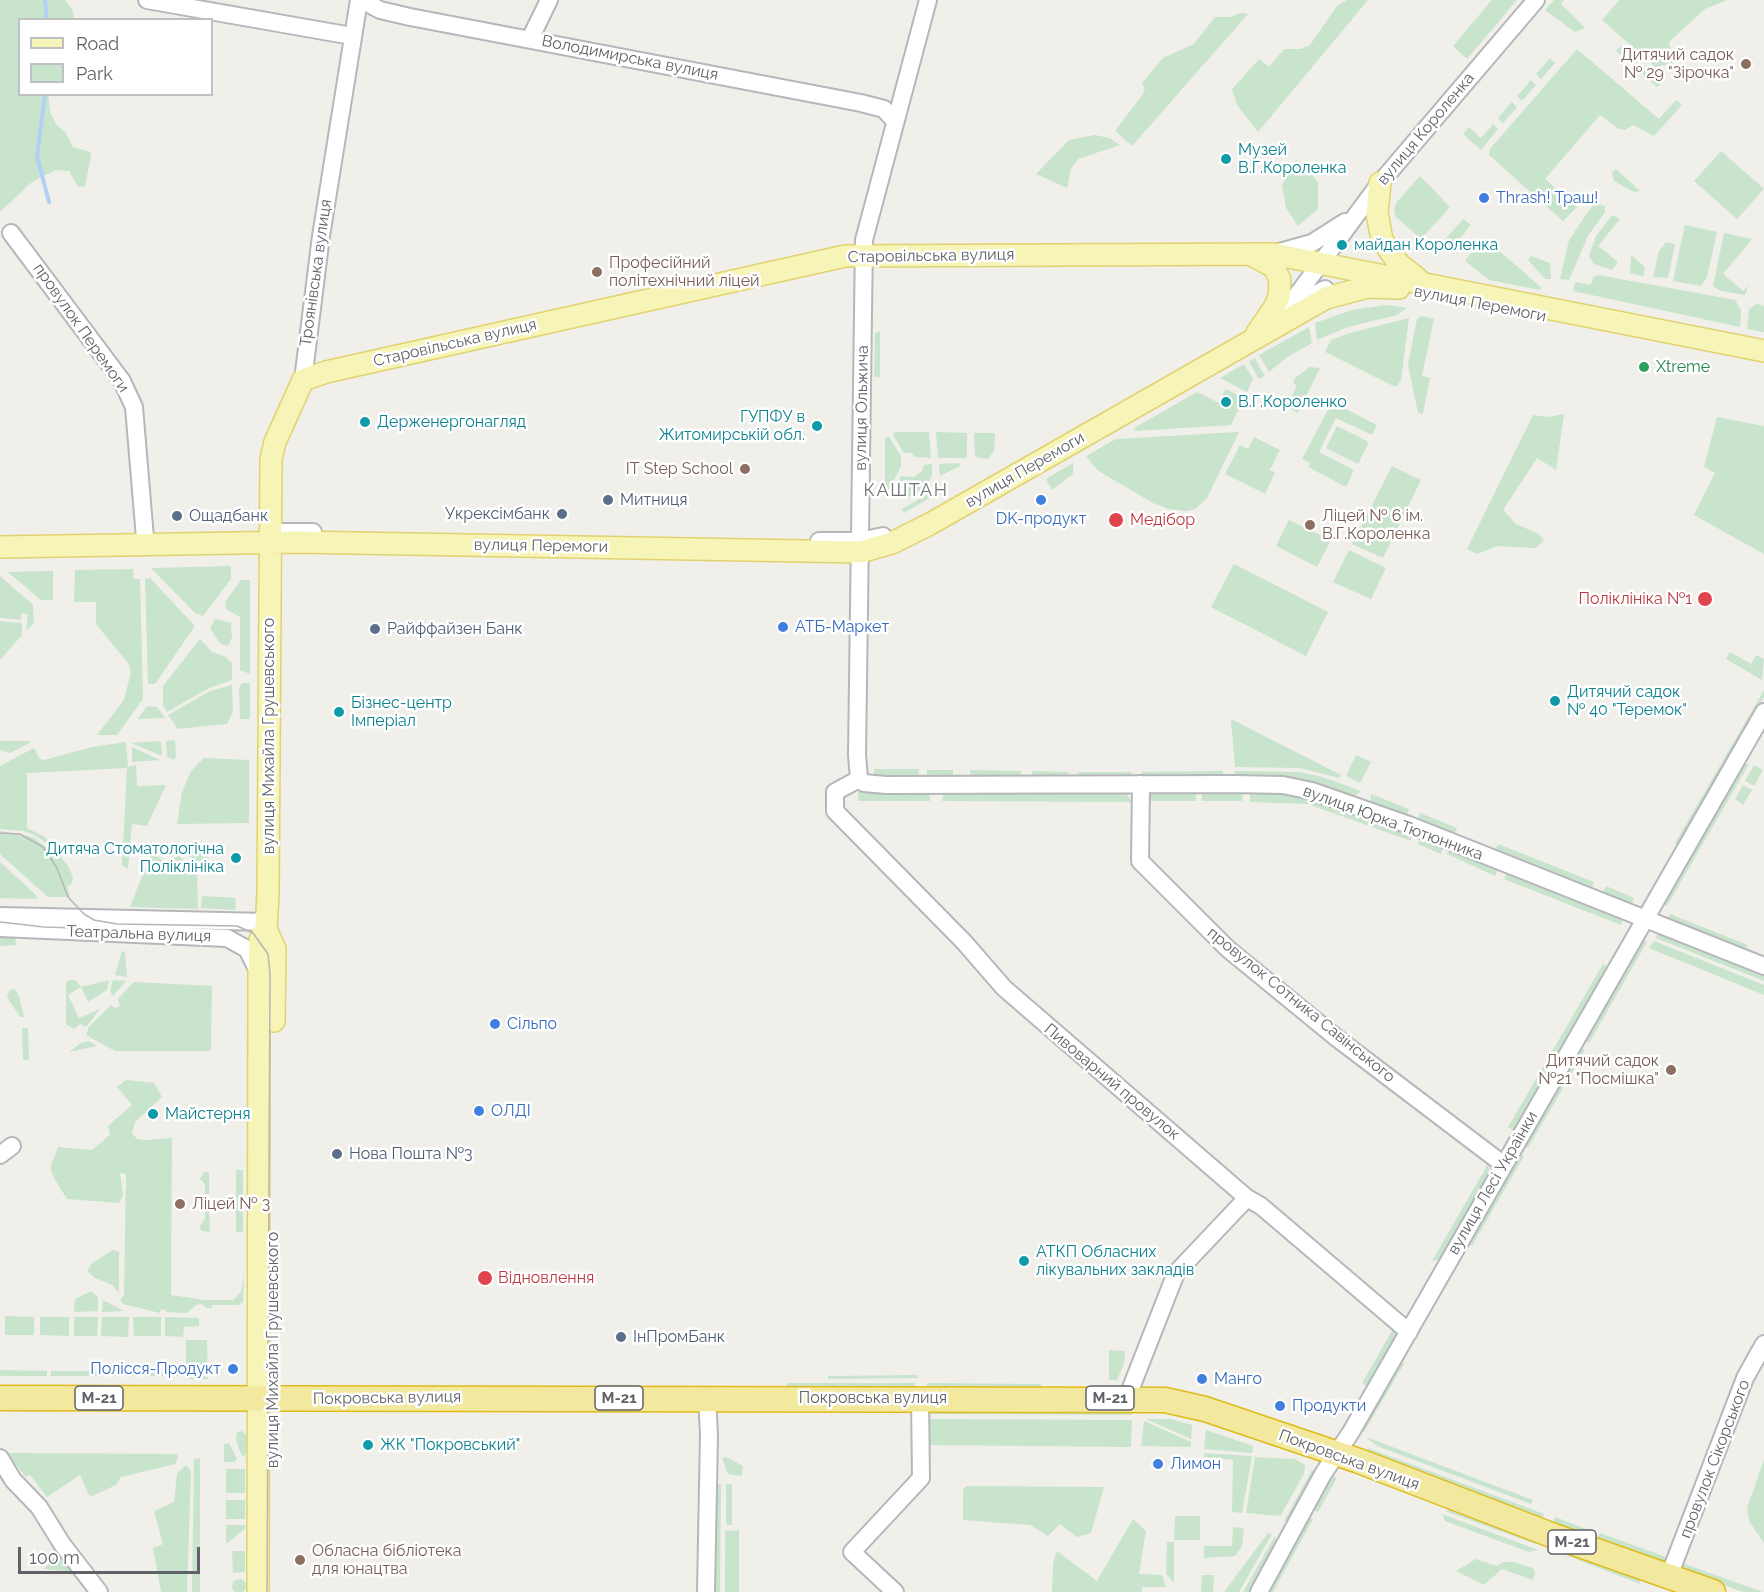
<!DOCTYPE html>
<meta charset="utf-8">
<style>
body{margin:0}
#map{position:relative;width:1764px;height:1592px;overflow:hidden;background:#f0efe9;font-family:Raleway,sans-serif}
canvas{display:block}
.legend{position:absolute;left:18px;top:18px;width:195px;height:78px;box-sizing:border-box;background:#fff;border:2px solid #bfc0c2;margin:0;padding:8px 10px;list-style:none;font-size:18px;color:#606267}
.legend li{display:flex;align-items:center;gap:12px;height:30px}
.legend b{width:30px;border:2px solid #bfc0c2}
.scale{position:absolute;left:18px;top:1547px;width:182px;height:27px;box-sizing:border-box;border:3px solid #606267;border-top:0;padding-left:8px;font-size:18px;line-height:21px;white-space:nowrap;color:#606267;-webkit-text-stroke:4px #fff;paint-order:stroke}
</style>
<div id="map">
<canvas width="1764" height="1592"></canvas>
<ul class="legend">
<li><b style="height:8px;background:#f6f5b7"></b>Road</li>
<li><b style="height:16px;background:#c8e4cc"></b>Park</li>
</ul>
<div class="scale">100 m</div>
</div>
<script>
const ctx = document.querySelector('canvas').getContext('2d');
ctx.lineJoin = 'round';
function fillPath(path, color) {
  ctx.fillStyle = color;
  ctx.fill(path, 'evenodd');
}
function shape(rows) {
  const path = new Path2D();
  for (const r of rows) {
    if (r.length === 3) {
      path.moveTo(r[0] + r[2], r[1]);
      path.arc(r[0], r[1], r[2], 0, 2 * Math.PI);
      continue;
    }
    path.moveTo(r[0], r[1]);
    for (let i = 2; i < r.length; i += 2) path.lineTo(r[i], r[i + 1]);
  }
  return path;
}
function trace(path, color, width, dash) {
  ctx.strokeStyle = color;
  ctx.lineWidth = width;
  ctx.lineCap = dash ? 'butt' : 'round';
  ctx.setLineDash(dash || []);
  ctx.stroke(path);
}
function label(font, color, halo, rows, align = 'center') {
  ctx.font = font + ' Raleway,sans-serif';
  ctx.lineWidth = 5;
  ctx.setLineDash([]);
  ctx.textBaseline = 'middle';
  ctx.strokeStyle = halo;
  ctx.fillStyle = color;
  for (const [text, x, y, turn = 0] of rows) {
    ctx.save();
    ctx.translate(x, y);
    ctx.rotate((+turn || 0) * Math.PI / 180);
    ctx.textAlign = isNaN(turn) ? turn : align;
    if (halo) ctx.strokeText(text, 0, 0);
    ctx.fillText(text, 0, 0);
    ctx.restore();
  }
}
fillPath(shape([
 [0,0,65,0,73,11,74,19,20,20,20,94,48,95,50,112,56,124,66,133,73,147,90,152,91,156,85,186,78,187,69,171,55,170,31,183,0,212],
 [1347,0,1368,0,1258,132,1237,105,1232,89,1259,59,1269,67,1284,49,1301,49,1310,45,1337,6],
 [1492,0,1517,0,1467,59,1453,46],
 [1554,0,1564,0,1561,4,1585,28,1575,32,1545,10],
 [1619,0,1727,0,1705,9,1669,42,1674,63,1655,67,1602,20],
 [1240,13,1248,14,1132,146,1115,131,1143,94,1145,88,1142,83,1163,58,1194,44,1215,17,1231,17],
 [1621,46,1638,60,1633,66,1616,51],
 [1577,49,1659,119,1676,100,1682,105,1654,136,1633,125,1625,130,1619,129,1600,115,1545,179,1577,207,1563,221,1489,155,1490,149],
 [1550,58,1555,63,1541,79,1536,74],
 [1645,67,1662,82,1657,87,1640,72],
 [1531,80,1536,85,1522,101,1517,96],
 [1512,102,1517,107,1503,123,1498,118],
 [1493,124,1498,129,1481,150,1463,134,1469,127,1481,138],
 [1095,135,1109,138,1120,145,1078,159,1071,169,1067,188,1036,174,1069,140],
 [1721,151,1764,189,1737,219,1694,181],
 [1296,160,1305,165,1318,183,1318,209,1298,226,1286,208,1282,185],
 [1616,169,1640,191,1634,192,1614,181,1612,173],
 [1420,176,1450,207,1421,239,1396,217,1394,211,1396,203],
 [1594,203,1605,206,1605,212,1588,236,1569,280,1560,279,1569,240],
 [1612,215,1620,219,1598,246,1618,262,1612,270,1594,264,1589,256,1596,236],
 [1463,219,1471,225,1450,250,1442,243],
 [1685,225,1717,232,1707,277,1701,286,1673,281],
 [1724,233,1752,239,1723,274,1743,291,1748,285,1745,295,1721,291,1713,286],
 [1484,238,1541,287,1540,290,1489,280,1465,261],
 [1666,242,1675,244,1668,278,1653,277,1659,251],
 [1631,255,1645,267,1643,276,1630,273],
 [1531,256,1550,263,1551,279,1545,279,1528,260],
 [1598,275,1735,300,1741,310,1740,327,1573,291,1575,282,1591,285,1593,277],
 [1757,304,1764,306,1764,332,1747,329,1749,309],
 [1387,305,1407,308,1397,315,1348,327,1317,340,1315,323,1352,310],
 [1421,316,1434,319,1422,376,1430,378,1423,414,1418,413,1408,365,1417,319],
 [1409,318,1401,380,1397,386,1393,386,1325,352,1331,340,1350,333],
 [1309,327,1312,343,1286,358,1269,372,1259,355],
 [880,331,880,377,874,377,875,333],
 [1255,358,1265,376,1259,379,1249,362],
 [1244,364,1253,379,1247,392,1220,378],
 [1310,367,1320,368,1298,413,1287,407,1297,385,1293,383,1295,378],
 [1226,389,1244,398,1231,425,1136,431,1134,428,1197,392,1227,407,1230,400,1222,396],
 [1332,402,1377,425,1372,435,1336,418,1319,452,1354,470,1346,487,1308,467,1310,463,1302,459],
 [1564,414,1556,470,1537,458,1503,510,1516,524,1539,534,1544,541,1535,548,1498,546,1477,554,1467,549,1533,415,1548,417],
 [1717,417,1764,426,1764,554,1694,515,1715,473,1704,467],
 [1337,426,1369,442,1358,464,1326,448],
 [895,432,929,432,931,458,915,457,911,453,904,453,893,435],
 [936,432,967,433,967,458,938,458],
 [1239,432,1207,498,1195,509,1187,511,1168,509,1153,503,1097,470,1086,456,1116,439],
 [974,433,995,433,994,451,988,459,975,457],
 [885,437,889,437,901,456,901,466,888,492,885,490],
 [1254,437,1280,450,1270,470,1275,473,1265,494,1225,474,1240,445,1248,449],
 [959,463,960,466,940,476,939,464],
 [1073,463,1073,474,1052,490,1046,479],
 [932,464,932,475,927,486,907,498,890,497,901,476,914,477,922,471,924,465],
 [1392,466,1421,480,1383,558,1352,544],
 [933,491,935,495,904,513,902,509],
 [1289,520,1331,540,1317,567,1276,546],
 [1349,550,1386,568,1371,599,1333,582],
 [1234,564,1328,612,1306,656,1211,607],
 [231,566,231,579,203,616,195,613,151,568],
 [133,569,134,579,140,579,143,699,117,735,97,735,124,700,131,672,128,663,96,624,96,602,74,602,75,570],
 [53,571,53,600,41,600,8,572],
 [0,576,33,605,34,623,26,631,28,614,21,614,21,620,0,618],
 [150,578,195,626,155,684,148,684,145,579],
 [241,580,250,580,250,674,240,670,240,617,226,609,225,602],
 [215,619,231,623,232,637,228,646,221,644,210,629],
 [0,621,22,623,22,635,0,660],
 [200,639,212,652,226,657,232,664,232,680,209,688,167,712,163,706,163,686],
 [1730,652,1751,664,1756,655,1764,659,1762,680,1726,659],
 [242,683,250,683,250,719,240,719,239,688],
 [232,685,233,712,227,724,178,729,168,715,210,691],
 [1764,690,1764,697,1678,845,1675,843],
 [147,706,157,707,165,718,138,719],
 [1231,719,1341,775,1339,778,1300,768,1235,767],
 [175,740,176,756,174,760,167,757,166,741],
 [0,741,29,741,31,742,10,753,0,750],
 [161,741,162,756,131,743],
 [126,742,128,767,136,765,137,786,166,785,147,826,132,824,128,869,122,865,127,768,27,773,27,828,45,837,68,866,73,877,71,885,67,886,70,897,48,897,0,854,0,831,33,837,52,852,45,842,34,835,24,831,0,829,0,766,34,748,40,759,44,760,92,747],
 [132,747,160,760,132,762],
 [1356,755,1371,762,1360,783,1346,776],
 [204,758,249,760,249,823,177,824,182,792,191,771],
 [1744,764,1749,764,1667,906,1663,904],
 [1754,765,1763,770,1754,786,1745,781],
 [874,769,919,769,918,779,874,779],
 [927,770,953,770,953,779,927,779],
 [970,770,1021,771,1021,779,970,779],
 [1032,771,1069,772,1066,777,1032,779],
 [1223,771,1223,778,1142,778,1142,772],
 [1235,771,1300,772,1323,777,1361,791,1353,798,1235,778],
 [1077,772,1131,772,1131,778,1083,779],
 [1743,785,1752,790,1743,805,1735,799],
 [1125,791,1132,802,942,801,944,793],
 [1146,791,1196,791,1196,801,1146,801],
 [1202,791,1243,791,1242,801,1202,801],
 [1250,791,1296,794,1411,833,1411,841,1308,804,1250,802],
 [858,792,924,792,930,796,930,801,858,801],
 [1371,794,1409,809,1406,818,1371,804],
 [1420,813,1457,828,1454,836,1417,822],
 [1421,837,1444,845,1441,854,1418,844],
 [1498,844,1594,882,1591,891,1493,852],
 [177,847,208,848,209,871,202,871,202,867],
 [1450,848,1499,867,1495,876,1447,854],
 [152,851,168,865,178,855,197,874,198,909,130,907],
 [0,862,36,895,37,899,0,898],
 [1508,871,1624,917,1621,925,1504,879],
 [1606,886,1634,898,1631,906,1602,895],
 [202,896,236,898,235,910,201,908],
 [1670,914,1748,945,1744,950,1667,921],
 [1658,932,1764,974,1764,981,1656,938],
 [0,934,15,935,16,945,0,946],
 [1643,938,1647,942,1589,1043,1584,1041],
 [1654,941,1764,985,1764,995,1649,948],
 [122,951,125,952,127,977,115,975],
 [1603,964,1609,967,1514,1131,1508,1127],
 [69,980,75,980,81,987,109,980,107,990,88,1002,81,987,68,995,79,1018,100,1009,86,1027,80,1024,74,1029,66,1024,66,983],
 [113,980,126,981,113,996,110,991],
 [134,982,212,986,211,1051,115,1051,86,1035,89,1027,111,1005,115,1008,120,1006,118,999],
 [15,989,19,996,24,1017,20,1017,7,997,10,990],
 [22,1028,28,1028,29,1060,23,1060],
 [89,1041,97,1046,69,1052,81,1043],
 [1580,1047,1585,1050,1528,1148,1524,1146],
 [126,1080,154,1083,162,1097,135,1122,132,1133,137,1139,146,1140,172,1138,171,1295,205,1300,233,1300,241,1292,244,1274,243,1302,238,1305,212,1305,212,1308,206,1308,202,1304,196,1305,187,1313,166,1312,166,1310,161,1309,160,1313,123,1304,120,1300,124,1295,126,1174,120,1173,123,1195,119,1203,67,1199,54,1178,50,1168,58,1147,92,1150,110,1135,108,1126,132,1105,117,1087],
 [1519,1153,1524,1156,1472,1246,1469,1245],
 [1488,1164,1490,1172,1442,1259,1432,1261],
 [236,1170,243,1170,243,1232,236,1232],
 [204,1172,209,1172,209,1194,205,1194,205,1184,200,1179],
 [205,1209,209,1209,210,1232,202,1231,199,1228,205,1218],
 [113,1250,119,1252,119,1293,112,1285,95,1278,87,1271,92,1263],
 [91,1291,98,1297,98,1311,74,1312,75,1299],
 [103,1300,122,1310,123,1311,102,1312],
 [5,1316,34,1317,34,1335,5,1335],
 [40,1317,69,1317,69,1336,40,1335],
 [74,1317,98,1317,97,1336,74,1336],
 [102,1317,129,1317,128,1337,101,1336],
 [133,1317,161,1317,161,1336,134,1336],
 [165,1317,199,1318,199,1326,184,1327,183,1337,165,1336],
 [1393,1329,1396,1336,1368,1387,1362,1383],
 [186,1340,207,1340,208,1379,186,1379],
 [1109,1350,1125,1351,1124,1364,1117,1380,1109,1380],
 [1405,1362,1364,1432,1361,1430,1399,1365],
 [0,1370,47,1371,47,1376,0,1376],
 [51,1371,118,1371,118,1376,51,1376],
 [122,1371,183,1372,183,1376,122,1376],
 [918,1375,918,1378,828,1379,828,1376],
 [787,1383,915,1383,915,1388,787,1387],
 [927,1383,1041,1384,1040,1388,927,1388],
 [924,1409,1132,1409,1132,1415,924,1414],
 [924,1419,1132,1420,1131,1447,923,1445],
 [1146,1419,1170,1419,1192,1425,1191,1439],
 [1144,1421,1191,1442,1191,1447,1141,1446],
 [1206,1430,1253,1446,1252,1453,1204,1449],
 [242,1431,246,1435,246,1455,242,1456,236,1440,237,1432],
 [1366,1437,1533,1500,1531,1504,1377,1446],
 [229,1443,237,1459,234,1462,224,1462,224,1444],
 [1368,1448,1544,1514,1542,1518,1366,1453],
 [6,1453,177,1454,178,1458,175,1464,121,1477,116,1485,90,1497,80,1475,47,1497,30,1475,26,1477],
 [1204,1453,1252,1456,1242,1513,1232,1512,1233,1460,1204,1457],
 [726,1457,743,1466,742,1476,728,1474,722,1458],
 [1255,1457,1295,1459,1305,1465,1304,1474,1280,1516,1246,1513],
 [200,1458,200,1592,192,1592,194,1459],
 [1764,1460,1764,1543,1749,1521,1747,1508],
 [186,1465,191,1471,187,1592,161,1592,153,1548,163,1544,154,1511,174,1502,177,1473],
 [226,1469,245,1469,245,1493,226,1493],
 [1312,1470,1316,1472,1290,1519,1284,1521],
 [1333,1476,1337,1478,1318,1512,1314,1510],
 [715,1484,721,1484,720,1592,714,1592],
 [726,1484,732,1484,732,1525,727,1525,726,1522],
 [967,1486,1104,1487,1091,1533,1077,1537,1060,1524,1048,1536,1030,1525,963,1520,963,1489],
 [226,1500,245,1500,245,1519,226,1519],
 [1449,1510,1531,1540,1538,1545,1445,1511],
 [1442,1514,1538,1550,1529,1552,1445,1521],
 [1175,1516,1200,1516,1200,1540,1174,1540],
 [1309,1517,1313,1519,1273,1592,1268,1592],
 [1555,1517,1591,1531,1589,1536,1553,1522],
 [1133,1519,1146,1531,1139,1574,1162,1575,1166,1587,1142,1587,1142,1592,1052,1592,1053,1563,1057,1551,1097,1581],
 [226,1525,245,1525,245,1529,226,1544],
 [1233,1527,1244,1528,1242,1546,1235,1556,1204,1558,1204,1546,1232,1546],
 [739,1530,739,1592,725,1592,725,1531],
 [1268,1533,1272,1534,1239,1592,1224,1592],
 [1600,1533,1666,1557,1664,1563,1597,1539],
 [1275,1536,1277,1542,1249,1592,1243,1592],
 [1167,1542,1174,1542,1174,1583,1166,1574],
 [61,1550,76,1572,44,1569],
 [232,1551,245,1551,245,1572,233,1573],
 [1565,1555,1639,1578,1640,1584],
 [1476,1559,1497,1566,1504,1562,1513,1562,1533,1568,1535,1573,1533,1580,1502,1569,1484,1585,1456,1571],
 [1679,1562,1763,1592,1743,1592,1680,1569],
 [1202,1575,1214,1575,1213,1592,1201,1592],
 [239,1586,7]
]), '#c8e4cc');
trace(shape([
 [45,0,47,20],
 [45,94,37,156,49,202]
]), '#b2cff6', 4);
const minor = shape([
 [147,0,352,36],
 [362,0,380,10,410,17,861,103,884,109,894,120],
 [530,39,549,0],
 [11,233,122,381,134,407,145,538],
 [1276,253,1312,243,1345,222],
 [1291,303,1380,183,1536,0],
 [1268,319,1325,289],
 [303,380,321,236,359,0],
 [269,532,313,532],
 [819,541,860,541,883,536],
 [859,779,864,783,886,785,1232,784,1283,785,1312,791,1409,825,1764,966],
 [859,779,835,792,835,811,964,942,1004,988,1247,1198,1261,1206,1409,1332],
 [859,779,857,755,864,240,928,0],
 [1141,784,1140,861,1228,949,1338,1039,1504,1165],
 [0,916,267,922],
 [0,928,227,938,247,949,258,971],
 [0,1155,12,1146],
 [1127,1398,1176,1273,1247,1198],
 [0,1458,13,1480,39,1507,62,1544,99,1592],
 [1669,1576,1745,1378,1764,1344],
 [706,1592,709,1434,707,1398],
 [895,1592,852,1552,921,1478,920,1398],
 [1259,1592,1323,1474,1351,1432,1764,712]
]);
const major = shape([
 [1380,183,1377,213,1382,240,1399,264,1418,279],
 [1250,254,1274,267,1280,280,1279,297,1274,308,1257,333],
 [0,547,297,542,860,552,892,543,930,524,1326,298,1368,287,1399,288],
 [266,929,275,949,274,1021],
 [258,1592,259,974,260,940,266,929,268,894,271,459,275,442,303,380,326,372,845,256,1273,254,1764,351]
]);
const highway = shape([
 [0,1398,1165,1400,1205,1409,1359,1461,1554,1536,1713,1592]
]);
trace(minor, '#b5b7bb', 20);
trace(major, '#e2d26f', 24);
trace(highway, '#debb1a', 27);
trace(minor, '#fff', 16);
trace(major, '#f6f5b7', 21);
trace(highway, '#f2e89e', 24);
trace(shape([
 [0,833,20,834,43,847,57,868,68,897,84,914,94,920,117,924,237,926,253,933,268,954,270,974,267,1592],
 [0,922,44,927,108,929]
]), '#b6b6b7', 1.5);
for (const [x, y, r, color] of [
 [1746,64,6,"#8d6e63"],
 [1226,159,6,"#0f9aa8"],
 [1484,198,6,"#3f7fe0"],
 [1342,245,6,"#0f9aa8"],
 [597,272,6,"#8d6e63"],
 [1644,367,6,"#2e9e5b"],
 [1226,402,6,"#0f9aa8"],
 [365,422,6,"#0f9aa8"],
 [817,426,6,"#0f9aa8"],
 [745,469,6,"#8d6e63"],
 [608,500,6,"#5c6f8a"],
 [1041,500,6,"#3f7fe0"],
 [562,514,6,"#5c6f8a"],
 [177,516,6,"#5c6f8a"],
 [1116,520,8,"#e0444e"],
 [1310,525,6,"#8d6e63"],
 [1705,599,8,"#e0444e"],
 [783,627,6,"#3f7fe0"],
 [375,629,6,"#5c6f8a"],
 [1555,701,6,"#0f9aa8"],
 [339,712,6,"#0f9aa8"],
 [236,858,6,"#0f9aa8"],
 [495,1024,6,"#3f7fe0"],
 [1671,1070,6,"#8d6e63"],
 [479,1111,6,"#3f7fe0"],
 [153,1114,6,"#0f9aa8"],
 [337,1154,6,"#5c6f8a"],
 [180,1204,6,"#8d6e63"],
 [1024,1261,6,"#0f9aa8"],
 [485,1278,8,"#e0444e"],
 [621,1337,6,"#5c6f8a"],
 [233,1369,6,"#3f7fe0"],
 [1202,1379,6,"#3f7fe0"],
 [1280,1406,6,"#3f7fe0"],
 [368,1445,6,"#0f9aa8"],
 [1158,1464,6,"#3f7fe0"],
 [300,1560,6,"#8d6e63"]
]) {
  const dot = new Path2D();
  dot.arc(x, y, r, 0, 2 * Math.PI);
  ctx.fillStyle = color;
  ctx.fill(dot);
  trace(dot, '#fff', 2);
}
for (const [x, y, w] of [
 [99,1398,48],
 [619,1398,48],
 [1110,1398,48],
 [1572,1542,48]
]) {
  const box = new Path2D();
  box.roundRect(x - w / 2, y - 12, w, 24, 4.5);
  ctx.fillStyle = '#fff';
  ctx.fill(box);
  trace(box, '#606267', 1.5);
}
label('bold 15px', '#606267', null, [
 ["М-21",99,1398],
 ["М-21",619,1398],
 ["М-21",1110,1398],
 ["М-21",1572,1542]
]);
label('16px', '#785e54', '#fff', [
 ["Дитячий садок",1734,55,"right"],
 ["№ 29 \"Зірочка\"",1734,73,"right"],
 ["Професійний",609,263],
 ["політехнічний ліцей",609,281],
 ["IT Step School",733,469,"right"],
 ["Ліцей № 6 ім.",1322,516],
 ["В.Г.Короленка",1322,534],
 ["Дитячий садок",1659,1061,"right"],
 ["№21 \"Посмішка\"",1659,1079,"right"],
 ["Ліцей № 3",192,1204],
 ["Обласна бібліотека",312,1551],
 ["для юнацтва",312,1569]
], 'left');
label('16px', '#606267', '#fff', [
 ["Володимирська вулиця",630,58,11],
 ["вулиця Короленка",1426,129,-50],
 ["Старовільська вулиця",931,256,-1],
 ["Троянівська вулиця",316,273,-82],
 ["вулиця Перемоги",1480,304,11],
 ["провулок Перемоги",81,328,55],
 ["Старовільська вулиця",455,343,-13],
 ["вулиця Ольжича",862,408,-89],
 ["вулиця Перемоги",1025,470,-30],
 ["вулиця Перемоги",541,546,1],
 ["вулиця Михайла Грушевського",269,736,-90],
 ["вулиця Юрка Тютюнника",1393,823,20],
 ["Театральна вулиця",139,934,2],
 ["провулок Сотника Савінського",1301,1005,39],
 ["Пивоварний провулок",1112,1082,40],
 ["вулиця Лесі Українки",1493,1183,-60],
 ["вулиця Михайла Грушевського",273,1350,-90],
 ["Покровська вулиця",387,1398,-1],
 ["Покровська вулиця",873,1398],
 ["провулок Сікорського",1715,1459,-69],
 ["Покровська вулиця",1349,1460,20]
]);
label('16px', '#0d838f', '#fff', [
 ["Музей",1238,150],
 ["В.Г.Короленка",1238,168],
 ["майдан Короленка",1354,245],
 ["В.Г.Короленко",1238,402],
 ["ГУПФУ в",805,417,"right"],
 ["Житомирській обл.",805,435,"right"],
 ["Держенергонагляд",377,422],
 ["Дитячий садок",1567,692],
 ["№ 40 \"Теремок\"",1567,710],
 ["Бізнес-центр",351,703],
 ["Імперіал",351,721],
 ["Дитяча Стоматологічна",224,849,"right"],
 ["Поліклініка",224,867,"right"],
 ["Майстерня",165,1114],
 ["АТКП Обласних",1036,1252],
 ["лікувальних закладів",1036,1270],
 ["ЖК \"Покровський\"",380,1445]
], 'left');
label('16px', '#366cbe', '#fff', [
 ["Thrash! Траш!",1496,198],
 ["DK-продукт",1041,519,"center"],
 ["АТБ-Маркет",795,627],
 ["Сільпо",507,1024],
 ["ОЛДІ",491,1111],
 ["Полісся-Продукт",221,1369,"right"],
 ["Манго",1214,1379],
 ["Продукти",1292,1406],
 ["Лимон",1170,1464]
], 'left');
label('16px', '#27864d', '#fff', [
 ["Xtreme",1656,367]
], 'left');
label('16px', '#4e5e75', '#fff', [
 ["Митниця",620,500],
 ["Укрексімбанк",550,514,"right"],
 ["Ощадбанк",189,516],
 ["Райффайзен Банк",387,629],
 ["Нова Пошта №3",349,1154],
 ["ІнПромБанк",633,1337]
], 'left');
label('16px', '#be3a42', '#fff', [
 ["Медібор",1130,520],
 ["Поліклініка №1",1692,599,"right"],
 ["Відновлення",498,1278]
], 'left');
ctx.letterSpacing = '1.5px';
label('18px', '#717479', '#fff', [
 ["КАШТАН",906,491]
]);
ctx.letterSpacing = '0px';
</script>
